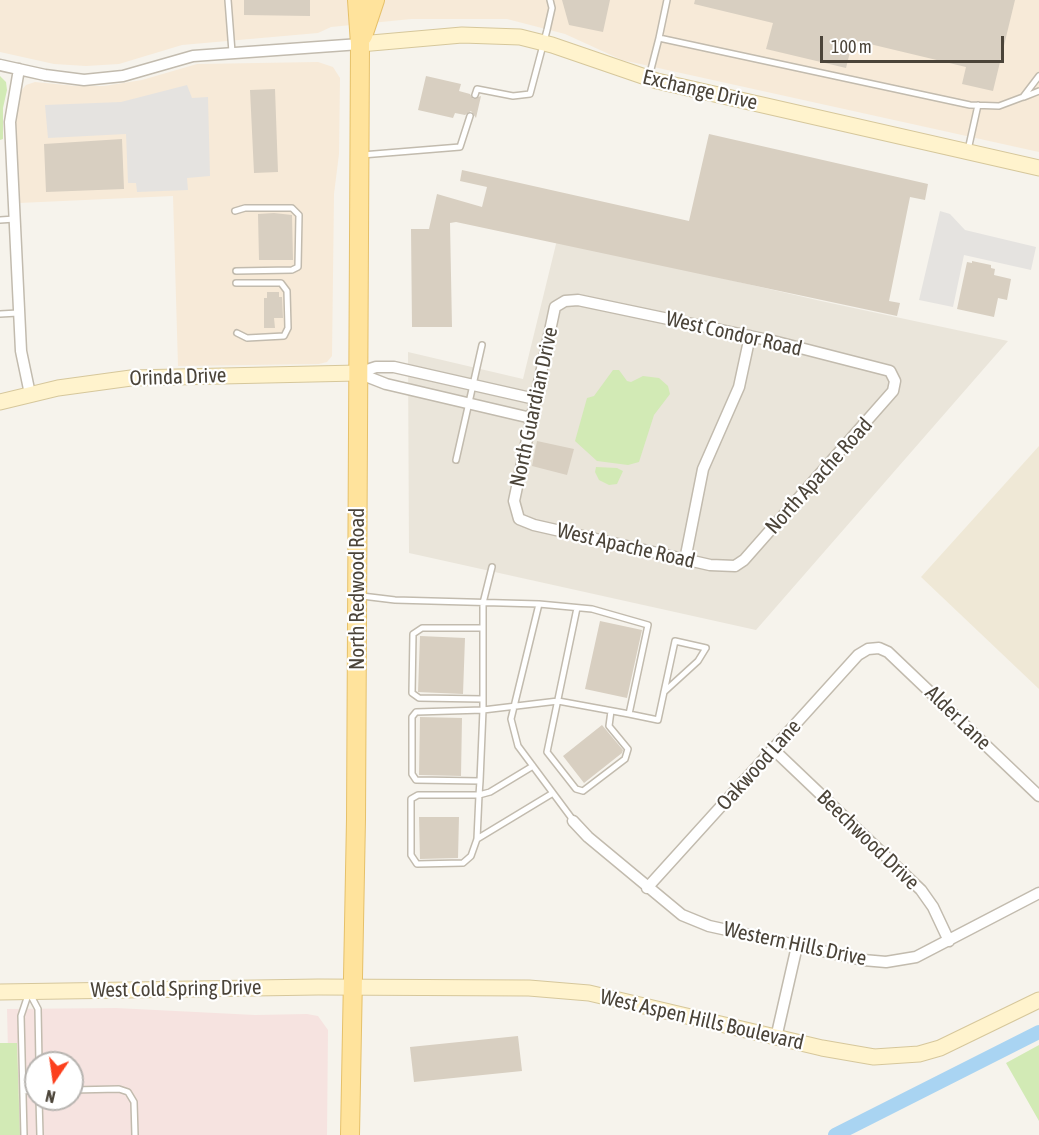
<!DOCTYPE html>
<style>
body{margin:0}
#map{position:relative;width:1039px;height:1135px;overflow:hidden;background:#f6f3ec;font-family:"Asap Condensed",sans-serif}
canvas{display:block}
.north{position:absolute;left:24px;top:1051px;width:60px;height:60px;box-sizing:border-box;background:#fff;border:2px solid #b7b4b0;border-radius:50%;rotate:193deg;font-size:16px;font-weight:700;line-height:24px;text-align:center;color:#4b4439}
.north::after{content:'';display:block;margin:auto;width:21px;height:27px;background:#fc3f1d;clip-path:polygon(50% 0,100% 100%,50% 72%,0 100%)}
.scale{position:absolute;left:820px;top:36px;width:184px;height:27px;box-sizing:border-box;border:3px solid #4b4439;border-top:0;padding-left:8px;font-size:18px;line-height:21px;white-space:nowrap;color:#4b4439;-webkit-text-stroke:4px #fff;paint-order:stroke}
</style>
<div id="map">
<canvas width="1039" height="1135"></canvas>
<div class="north">N</div>
<div class="scale">100 m</div>
</div>
<script>
const ctx = document.querySelector('canvas').getContext('2d');
ctx.lineJoin = 'round';
function fillPath(path, color) {
  ctx.fillStyle = color;
  ctx.fill(path, 'evenodd');
}
function shape(rows) {
  const path = new Path2D();
  for (const r of rows) {
    path.moveTo(r[0], r[1]);
    for (let i = 2; i < r.length; i += 2) path.lineTo(r[i], r[i + 1]);
  }
  return path;
}
function trace(path, color, width, dash) {
  ctx.strokeStyle = color;
  ctx.lineWidth = width;
  ctx.lineCap = dash ? 'butt' : 'round';
  ctx.setLineDash(dash || []);
  ctx.stroke(path);
}
function label(font, color, halo, rows, align = 'center') {
  ctx.font = font + ' "Asap Condensed",sans-serif';
  ctx.lineWidth = 4.5;
  ctx.setLineDash([]);
  ctx.textBaseline = 'middle';
  ctx.strokeStyle = halo;
  ctx.fillStyle = color;
  for (const [text, x, y, turn = 0] of rows) {
    ctx.save();
    ctx.translate(x, y);
    ctx.rotate((+turn || 0) * Math.PI / 180);
    ctx.textAlign = isNaN(turn) ? turn : align;
    if (halo) ctx.strokeText(text, 0, 0);
    ctx.fillText(text, 0, 0);
    ctx.restore();
  }
}
fillPath(shape([
 [557,240,821,301,1008,341,756,630,409,553,408,352,523,379]
]), '#eae5da');
fillPath(shape([
 [0,0,1039,0,1039,152,622,60,565,34,507,19,411,19,331,27,318,33,182,45,119,64,86,66,54,64,0,52],
 [318,62,333,67,340,78,339,154,334,194,332,356,327,362,319,364,178,366,173,196,19,203,16,123,20,92,26,85,35,82,76,86,104,86,142,80,197,64]
]), '#f7ead8');
fillPath(shape([
 [1039,446,1039,689,921,577]
]), '#efe8d6');
fillPath(shape([
 [116,1008,255,1015,307,1014,318,1016,328,1030,327,1135,10,1135,7,1009],
 [36,1063,72,1063,72,1099,36,1099]
]), '#f6e3e0');
fillPath(shape([
 [0,76,6,82,7,90,3,108,3,139,0,140],
 [613,370,619,370,627,381,631,382,643,376,659,378,668,386,670,394,654,415,639,462,628,465,597,461,575,441,587,398,594,396],
 [596,467,617,468,623,471,617,484,609,485,599,480,595,472],
 [0,1043,17,1043,20,1135,0,1135],
 [1039,1045,1039,1121,1006,1063]
]), '#d2eab5');
fillPath(shape([
 [187,85,192,98,208,97,210,176,187,178,188,190,137,192,136,183,128,183,126,134,48,138,45,105,121,102],
 [940,211,950,214,965,230,1036,247,1031,270,964,255,953,307,919,300]
]), '#e5e3e0');
trace(shape([
 [835,1135,1039,1032]
]), '#a9d4f2', 14);
fillPath(shape([
 [244,0,310,0,310,16,244,15],
 [562,0,610,0,603,32,569,25],
 [695,0,1015,0,993,91,962,84,966,67,853,40,846,68,766,49,773,23,694,4],
 [426,76,461,84,459,91,470,94,473,99,481,96,476,118,471,111,465,115,455,113,453,118,418,110],
 [275,89,278,172,254,173,250,90],
 [709,134,928,184,925,200,910,197,889,301,900,303,897,316,456,222,450,223,452,327,412,327,411,229,429,229,437,194,482,207,487,187,460,181,462,170,689,221],
 [122,139,124,189,46,192,44,144],
 [274,213,292,215,293,260,259,260,258,214],
 [972,261,991,265,991,268,995,269,994,275,1011,279,1007,300,998,298,994,317,957,309,967,262,972,263],
 [267,292,279,292,279,297,282,297,283,318,274,318,275,328,264,328,264,298,267,298],
 [537,441,574,449,567,475,532,466],
 [600,621,642,630,627,698,585,689],
 [420,636,465,638,463,694,418,692],
 [420,717,462,718,461,776,419,775],
 [602,725,623,750,622,753,584,783,563,756],
 [419,817,459,817,458,858,420,859],
 [518,1036,522,1071,414,1082,410,1047]
]), '#d8cfc1');
const lane = shape([
 [228,0,232,52],
 [667,0,659,38,970,105,999,106,1023,97,1039,76],
 [649,77,659,38],
 [475,95,477,89,513,96,530,94,547,30,552,8,550,0],
 [1024,97,1039,91],
 [968,150,978,105],
 [362,155,460,147,470,116],
 [235,211,245,208,292,208,299,215,298,267,292,270,236,271],
 [0,220,15,219],
 [236,283,281,283,287,291,288,328,284,336,247,338,237,333],
 [0,314,18,313],
 [456,460,482,345],
 [492,567,483,603,483,710,558,701,629,714,648,625,592,609,539,604],
 [362,596,395,600,539,604,511,719,518,746,573,820],
 [577,608,547,752,576,789,583,791,625,759,628,749,609,726,611,711],
 [483,699,419,698,412,693,413,634,422,628,483,628],
 [629,714,658,720,664,692,675,641,706,648,698,661,664,692],
 [480,781,416,780,412,774,412,717,416,712,483,710,480,781,479,795,477,839,471,856,463,863,417,864,411,855,411,799,418,795,479,795,490,792,533,766],
 [477,839,553,793],
 [72,1090,119,1089,128,1092,134,1102,135,1135],
 [23,1091,36,1090],
 [39,1099,40,1135],
 [24,1135,21,1016,29,992,38,1009,39,1063]
]);
const street = shape([
 [0,65,45,75,84,80,123,76,193,56,360,44],
 [19,69,10,122,21,351,30,394],
 [578,300,773,341,890,371,895,381,893,391,744,560,735,566,710,565,534,525,519,519,514,501,555,307,565,301,578,300],
 [358,373,376,367,394,367,535,399],
 [358,373,386,384,531,418],
 [685,560,703,469,739,387,750,336],
 [773,749,921,890,933,907,949,941],
 [573,821,588,837,682,915,709,926,863,960,886,962,916,957,1039,893],
 [647,888,858,655,868,649,879,648,888,652,1039,796],
 [776,1038,797,946]
]);
const secondary = shape([
 [360,44,462,35,520,37,552,45,657,81,1039,168],
 [0,402,58,388,131,378,358,373],
 [0,992,318,987,529,988,589,993,822,1048,874,1057,919,1054,940,1048,1039,1000]
]);
const primary = shape([
 [363,36,375,0],
 [350,1135,356,819,360,44,357,0]
]);
trace(lane, '#c2bbae', 8);
trace(street, '#c2bbae', 13);
trace(secondary, '#d6c79b', 17);
trace(primary, '#e6c16a', 20);
trace(lane, '#fff', 5);
trace(street, '#fff', 10);
trace(secondary, '#fff3cd', 15);
trace(primary, '#ffe39c', 18);
label('21px', '#4b4439', '#fff', [
 ["Exchange Drive",700,90,13],
 ["West Condor Road",734,334,13],
 ["Orinda Drive",178,377,-2],
 ["North Guardian Drive",534,407,-78],
 ["North Apache Road",819,476,-48],
 ["West Apache Road",626,546,13],
 ["North Redwood Road",357,589,-90],
 ["Alder Lane",958,718,44],
 ["Oakwood Lane",759,765,-48],
 ["Beechwood Drive",868,840,44],
 ["Western Hills Drive",795,944,12],
 ["West Cold Spring Drive",176,989,-1],
 ["West Aspen Hills Boulevard",702,1020,13]
]);
</script>
